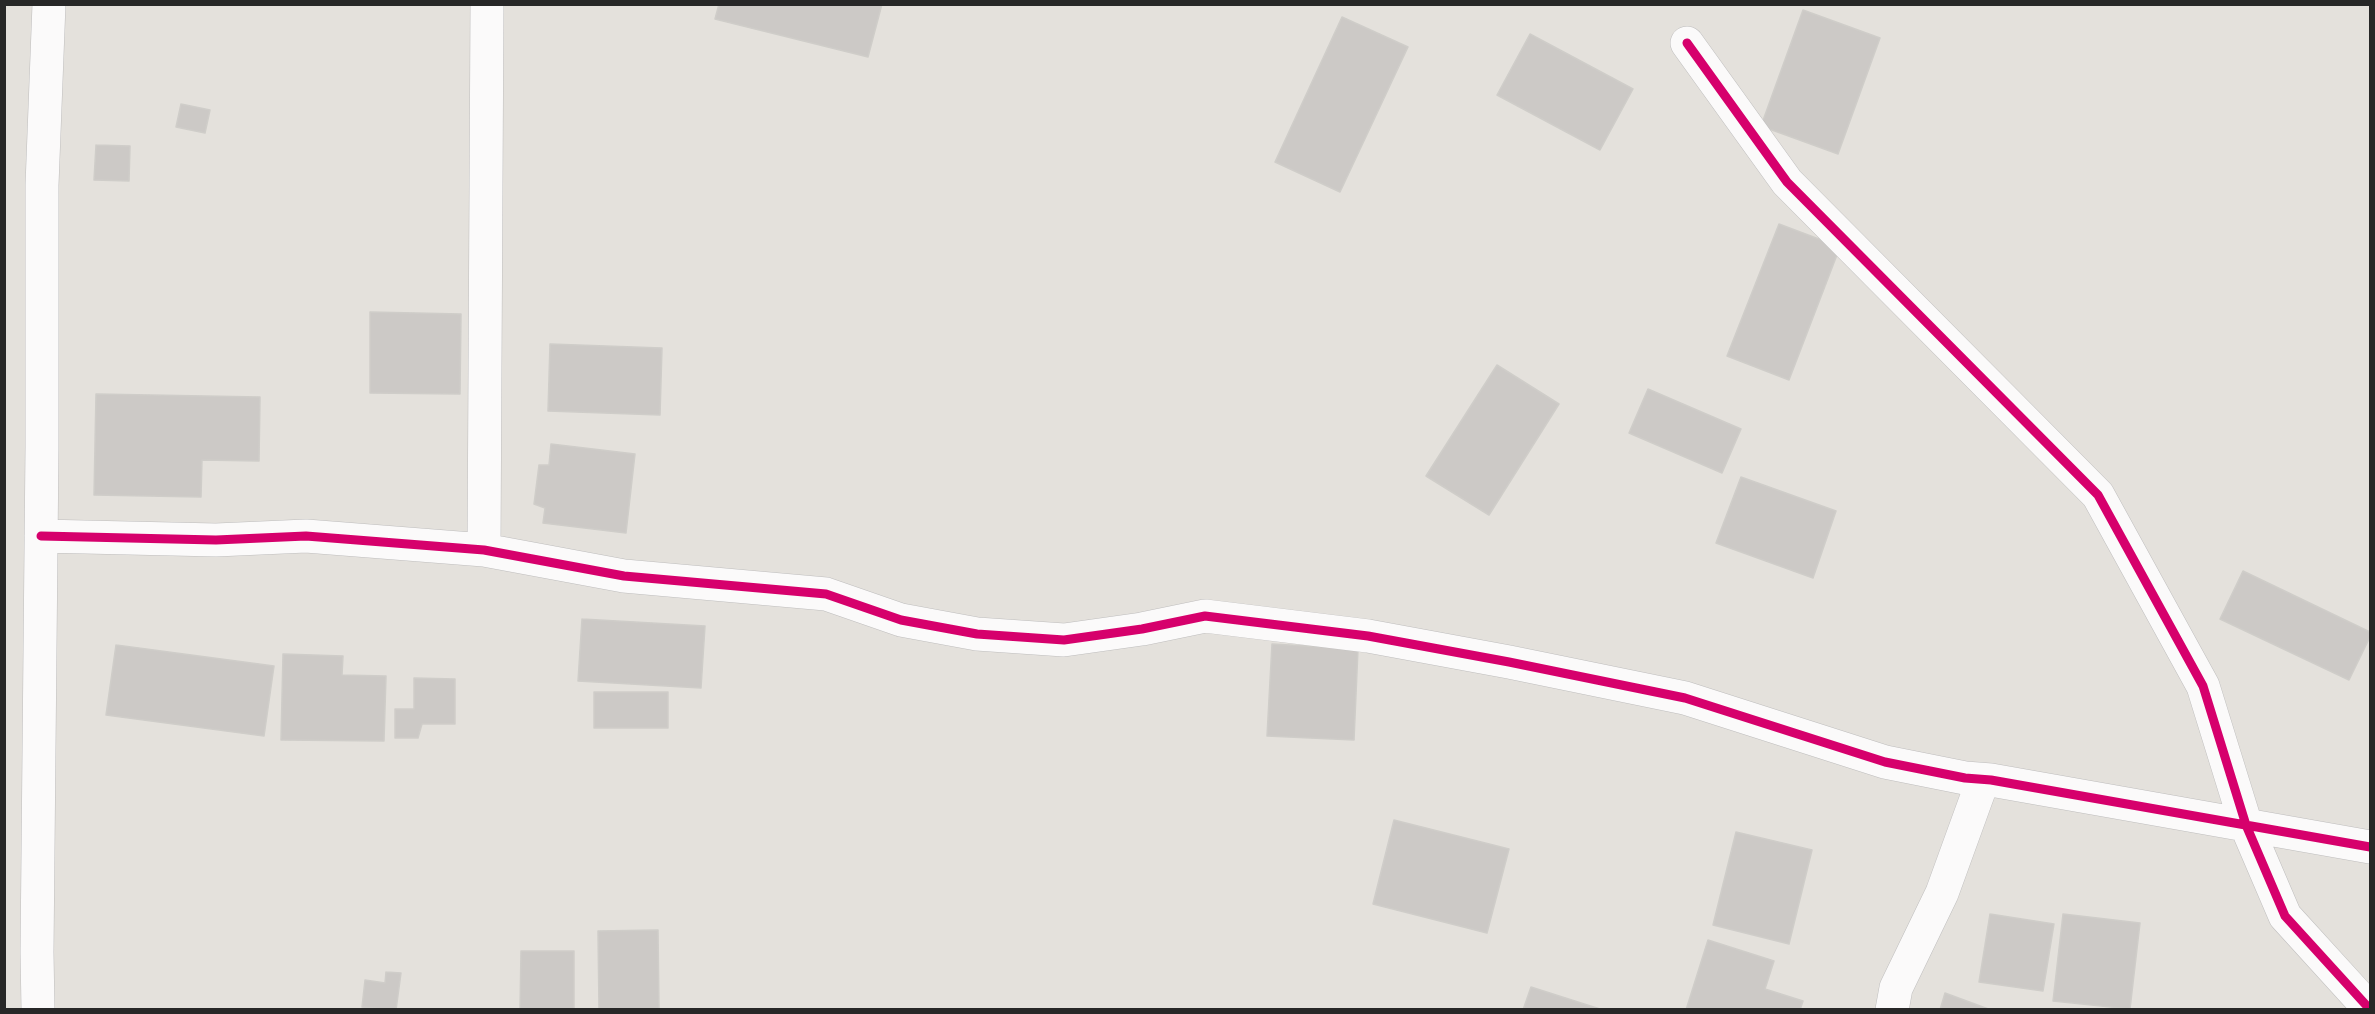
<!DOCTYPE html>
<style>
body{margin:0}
#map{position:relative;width:2375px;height:1014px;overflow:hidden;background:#e4e1dc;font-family:"DM Sans",sans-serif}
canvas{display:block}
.frame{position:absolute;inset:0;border:6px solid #272727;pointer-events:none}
</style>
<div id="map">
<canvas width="2375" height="1014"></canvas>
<div class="frame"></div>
</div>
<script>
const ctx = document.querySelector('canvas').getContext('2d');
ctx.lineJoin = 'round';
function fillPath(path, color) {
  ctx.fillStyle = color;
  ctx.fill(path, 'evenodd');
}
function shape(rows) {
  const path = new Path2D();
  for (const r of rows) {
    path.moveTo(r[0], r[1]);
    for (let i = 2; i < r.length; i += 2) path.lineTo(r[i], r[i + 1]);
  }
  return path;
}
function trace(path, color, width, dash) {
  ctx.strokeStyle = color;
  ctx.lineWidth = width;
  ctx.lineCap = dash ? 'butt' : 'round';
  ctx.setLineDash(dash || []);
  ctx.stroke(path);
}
const building = shape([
 [719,4,882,4,868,57,715,19,719,4],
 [1803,10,1880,38,1838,154,1761,126,1803,10],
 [1342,17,1408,47,1340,192,1275,162,1342,17],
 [1530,34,1633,89,1600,150,1497,95,1530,34],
 [181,104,210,110,205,133,176,127,181,104],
 [96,145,130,146,129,181,94,180,96,145],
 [1779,224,1840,247,1789,380,1727,356,1779,224],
 [370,312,461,314,460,394,370,393,370,312],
 [550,344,662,348,660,415,548,411,550,344],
 [1497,365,1559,404,1489,515,1426,476,1497,365],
 [1648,389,1741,429,1722,473,1629,433,1648,389],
 [96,394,260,397,259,461,202,460,201,497,94,495,96,394],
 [551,444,635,454,626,533,543,523,545,508,534,504,539,465,549,465,551,444],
 [1741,477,1836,511,1813,578,1716,543,1741,477],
 [2243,571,2370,632,2370,637,2349,680,2220,619,2243,571],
 [582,619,705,626,701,688,578,681,582,619],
 [1272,644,1358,649,1354,740,1267,736,1272,644],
 [116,645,274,666,264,736,106,715,116,645],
 [283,654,343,656,342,675,386,676,384,741,281,740,283,654],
 [414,678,455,679,455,724,422,724,418,738,395,738,395,709,414,709,414,678],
 [594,692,668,692,668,728,594,728,594,692],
 [1394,820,1509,849,1487,933,1373,904,1394,820],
 [1736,832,1812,850,1789,944,1713,925,1736,832],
 [1990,914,2054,924,2043,991,1979,982,1990,914],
 [2063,914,2140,923,2130,1009,2053,1001,2063,914],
 [658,930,659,1010,599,1010,598,931,658,930],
 [1708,940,1774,961,1765,989,1803,1001,1800,1010,1686,1010,1708,940],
 [521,951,574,951,574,1010,520,1010,521,951],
 [386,972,401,973,396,1010,362,1007,365,980,385,983,386,972],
 [1531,987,1603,1010,1523,1010,1531,987],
 [1945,993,1991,1010,1940,1010,1945,993]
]);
fillPath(building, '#ccc9c6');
trace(building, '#cfcdc9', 1.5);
const street = shape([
 [1687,43,1787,182,2098,495,2203,686,2246,825,2285,916,2366,1005],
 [41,536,216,540,306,536,484,550,624,576,826,594,901,620,977,634,1064,640,1142,629,1205,616,1368,636,1509,662,1685,698,1885,762,1965,778,1991,780,2370,847],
 [484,550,487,4],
 [38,1010,37,952,42,447,42,185,49,4],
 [1892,1010,1896,988,1942,893,1983,780]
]);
trace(street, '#bebdbd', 34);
trace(street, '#fbfafa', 33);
trace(shape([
 [1687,43,1787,182,2098,495,2203,686,2246,825,2285,916,2366,1005],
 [41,536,216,540,306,536,484,550,624,576,826,594,901,620,977,634,1064,640,1142,629,1205,616,1368,636,1509,662,1685,698,1885,762,1965,778,1991,780,2370,847]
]), '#d6006c', 9);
</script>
